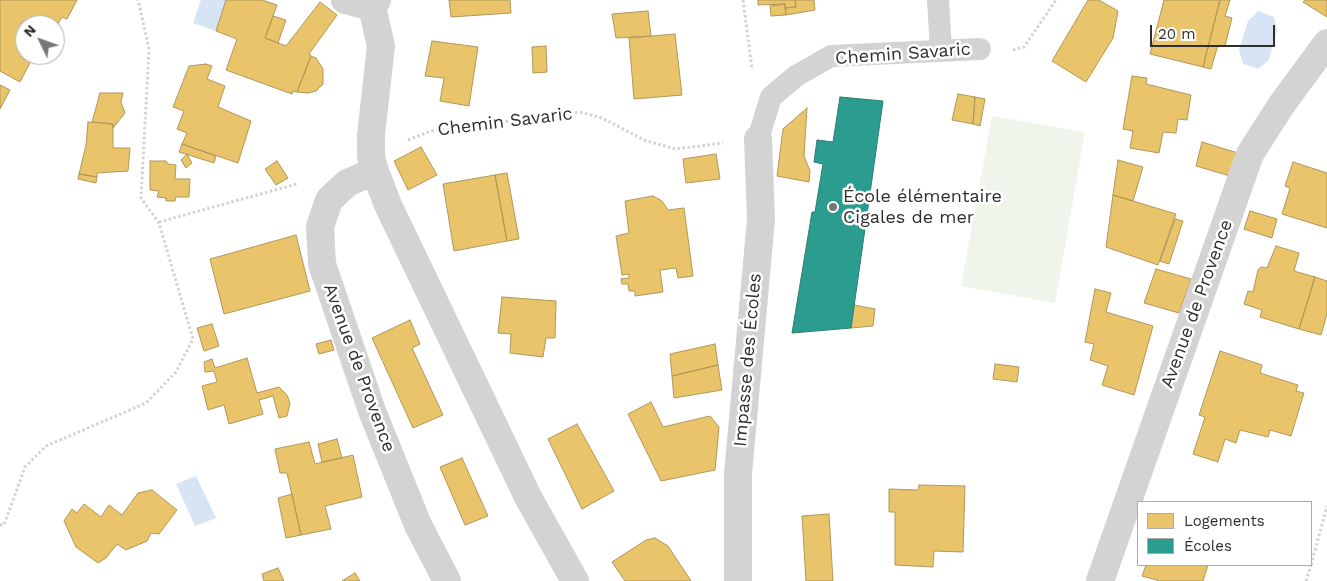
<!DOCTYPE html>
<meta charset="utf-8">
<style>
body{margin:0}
#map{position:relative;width:1327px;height:581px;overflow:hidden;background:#fff;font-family:"Work Sans",sans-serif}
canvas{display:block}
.legend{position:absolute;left:1137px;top:501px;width:175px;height:65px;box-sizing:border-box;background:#fff;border:1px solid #ababab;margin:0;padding:6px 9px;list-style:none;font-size:15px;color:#2e2e2e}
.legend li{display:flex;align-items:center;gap:10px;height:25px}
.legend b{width:25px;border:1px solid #ababab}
.north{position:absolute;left:15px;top:15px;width:50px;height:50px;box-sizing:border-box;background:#fff;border:1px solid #ababab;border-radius:50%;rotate:312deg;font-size:14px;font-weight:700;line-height:20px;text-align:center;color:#2e2e2e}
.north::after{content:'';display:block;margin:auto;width:18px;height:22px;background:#777;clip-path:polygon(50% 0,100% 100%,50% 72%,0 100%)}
.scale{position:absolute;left:1150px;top:25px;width:125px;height:22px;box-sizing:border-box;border:2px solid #2e2e2e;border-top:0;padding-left:6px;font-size:15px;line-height:18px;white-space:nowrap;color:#2e2e2e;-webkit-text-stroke:4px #fff;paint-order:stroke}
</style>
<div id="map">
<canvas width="1327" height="581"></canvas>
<ul class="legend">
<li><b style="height:14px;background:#e9c46a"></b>Logements</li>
<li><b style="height:14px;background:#2a9d8f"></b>Écoles</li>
</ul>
<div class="north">N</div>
<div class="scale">20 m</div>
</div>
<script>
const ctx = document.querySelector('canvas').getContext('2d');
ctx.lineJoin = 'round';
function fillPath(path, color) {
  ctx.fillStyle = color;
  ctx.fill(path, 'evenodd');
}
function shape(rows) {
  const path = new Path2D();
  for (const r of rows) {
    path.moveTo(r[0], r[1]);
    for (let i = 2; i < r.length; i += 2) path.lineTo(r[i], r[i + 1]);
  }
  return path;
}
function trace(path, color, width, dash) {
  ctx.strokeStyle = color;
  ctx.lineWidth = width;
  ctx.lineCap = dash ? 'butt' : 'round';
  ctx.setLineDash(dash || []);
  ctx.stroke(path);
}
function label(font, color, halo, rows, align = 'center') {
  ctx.font = font + ' "Work Sans",sans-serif';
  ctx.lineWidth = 5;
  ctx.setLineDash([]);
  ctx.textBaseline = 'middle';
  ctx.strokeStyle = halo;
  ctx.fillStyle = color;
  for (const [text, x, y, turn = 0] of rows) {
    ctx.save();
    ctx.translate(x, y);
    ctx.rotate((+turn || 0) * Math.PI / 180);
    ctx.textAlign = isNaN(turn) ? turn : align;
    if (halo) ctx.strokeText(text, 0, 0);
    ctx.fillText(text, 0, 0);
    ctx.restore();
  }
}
fillPath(shape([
 [992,116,1085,132,1055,303,961,286]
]), '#eff5eb');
fillPath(shape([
 [201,0,226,0,216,31,193,23],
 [1258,11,1274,17,1277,30,1269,60,1258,69,1243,64,1239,50,1248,21],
 [196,476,216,518,195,526,176,484]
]), '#d6e4f3');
const homes = shape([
 [0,0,77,0,67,19,62,17,55,29,55,25,25,25,25,55,34,55,20,82,0,71,0,0],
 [226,0,262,0,277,5,265,38,286,46,320,2,337,15,309,54,311,56,297,92,293,91,292,94,226,70,237,39,216,31,226,0],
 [449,0,510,0,511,13,451,17,449,0],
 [758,0,795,0,796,7,785,8,785,4,758,5,758,0],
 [795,0,814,0,815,10,786,15,785,8,796,7,795,0],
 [1088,0,1099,0,1118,11,1113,38,1086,82,1052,61,1088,0],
 [1164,0,1220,0,1203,67,1150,54,1164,0],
 [1220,0,1230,0,1225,16,1232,18,1225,46,1218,45,1211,69,1203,67,1220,0],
 [1305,0,1327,0,1327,17,1303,2,1305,0],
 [785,4,786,15,771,16,770,6,785,4],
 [648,11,651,36,616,38,612,14,648,11],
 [273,16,286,20,278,43,265,38,273,16],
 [675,34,682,95,634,99,629,38,675,34],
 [432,41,478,47,469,106,440,101,444,78,425,76,432,41],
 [546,46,547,72,533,73,532,47,546,46],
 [311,56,316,58,323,69,323,84,316,91,308,93,297,92,311,56],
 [206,64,212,66,207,79,225,86,218,107,251,121,238,163,182,144,187,133,177,129,184,111,173,107,189,66,206,64],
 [1132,76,1147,78,1146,84,1191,95,1187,120,1178,119,1176,133,1163,132,1159,153,1130,148,1133,131,1123,129,1132,76],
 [0,85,10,90,0,109,0,85],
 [100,93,123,93,121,102,125,113,113,128,113,124,92,122,100,93],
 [958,94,975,97,973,124,952,120,958,94],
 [975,97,985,99,980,126,973,124,975,97],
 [807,108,804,156,810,171,809,182,777,176,783,129,807,108],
 [88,122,113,124,113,148,130,148,128,171,97,173,97,177,79,174,86,145,88,122],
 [1202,142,1238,153,1230,176,1196,166,1202,142],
 [182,144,216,156,214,163,179,152,182,144],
 [421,147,437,175,408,190,394,161,421,147],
 [187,154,192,163,186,168,181,160,187,154],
 [716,154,720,179,686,183,683,159,716,154],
 [1118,160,1143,167,1133,201,1113,195,1118,160],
 [150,161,166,161,168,164,176,165,175,179,190,179,189,197,176,197,175,201,166,201,166,198,157,197,159,191,150,190,150,161],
 [277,161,288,178,276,185,265,169,277,161],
 [1293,162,1327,173,1327,228,1282,214,1290,188,1285,186,1293,162],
 [507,173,519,239,507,241,495,175,507,173],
 [79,174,97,177,96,183,78,179,79,174],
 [495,175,507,241,454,251,443,184,495,175],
 [1113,195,1176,214,1158,265,1106,247,1113,195],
 [653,196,662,201,668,210,684,208,693,276,678,278,676,268,660,270,663,292,635,296,635,291,629,291,628,284,622,284,621,279,629,278,629,274,622,275,616,236,629,233,625,201,653,196],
 [1250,211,1277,219,1272,238,1244,229,1250,211],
 [1175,219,1183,221,1169,264,1160,261,1175,219],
 [296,235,310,291,224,314,210,259,296,235],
 [1276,246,1299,253,1294,271,1315,277,1299,329,1260,317,1262,310,1244,304,1248,291,1253,292,1258,270,1261,267,1267,268,1276,246],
 [1156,269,1191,279,1179,313,1144,303,1156,269],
 [1315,277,1327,281,1327,314,1321,335,1299,329,1315,277],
 [1095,289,1111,293,1106,312,1153,326,1134,395,1102,385,1108,366,1090,360,1094,344,1085,342,1095,289],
 [502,297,556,301,555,338,546,338,543,357,510,353,511,334,498,333,502,297],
 [854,305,875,309,873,326,851,328,854,305],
 [410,320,420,344,412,348,443,415,413,428,372,338,410,320],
 [212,324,219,346,204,351,197,328,212,324],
 [331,340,334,350,319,354,316,344,331,340],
 [715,344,718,365,672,376,670,354,715,344],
 [1220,351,1262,365,1260,373,1298,385,1296,391,1304,393,1291,436,1270,430,1268,437,1240,430,1236,443,1225,439,1218,462,1193,454,1205,417,1199,415,1220,351],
 [247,358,257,393,279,387,287,395,290,403,287,416,279,418,273,396,259,400,263,414,229,424,224,405,208,410,202,386,217,382,214,371,205,372,204,362,212,359,215,368,247,358],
 [995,364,1019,367,1017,382,993,379,995,364],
 [718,365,722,390,674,398,672,376,718,365],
 [651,402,663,427,710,416,719,427,715,470,661,481,628,414,651,402],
 [577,424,614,491,582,509,548,439,577,424],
 [337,439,342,458,322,462,318,444,337,439],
 [309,442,315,464,353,455,362,497,325,506,331,529,301,535,287,473,280,473,275,449,309,442],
 [462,458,488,516,465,525,440,467,462,458],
 [919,485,965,486,963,552,934,551,933,567,895,565,895,512,889,512,889,489,918,490,919,485],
 [152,490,177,510,159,534,151,533,147,541,126,550,117,544,106,558,98,563,76,547,64,521,72,509,77,513,84,504,101,517,109,505,122,515,138,493,152,490],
 [292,494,301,535,286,538,278,498,292,494],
 [829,514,833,581,806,581,802,516,829,514],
 [655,538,668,546,691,581,625,581,612,562,646,540,655,538],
 [1146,565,1208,565,1203,581,1160,581,1142,576,1146,565],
 [278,568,284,581,264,581,262,574,278,568],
 [355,573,360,581,342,581,355,573]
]);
fillPath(homes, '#e9c46a');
trace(homes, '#b19758', 1);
const schools = shape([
 [840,97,883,101,851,328,792,333,812,212,815,212,823,164,814,162,817,140,833,142,840,97]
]);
fillPath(schools, '#2a9d8f');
trace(schools, '#2b7c72', 1);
trace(shape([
 [743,0,752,69],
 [1013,50,1024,47,1056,0],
 [408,140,431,131,580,112,602,118,644,140,675,149,723,143],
 [159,222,297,184],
 [0,525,4,525,25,467,46,446,146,403,176,372,193,339,159,223,141,198,149,49,138,0],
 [1311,565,1327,506],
 [1306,581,1311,565]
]), '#d3d3d3', 3, [2.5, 2.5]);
trace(shape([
 [938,0,941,50],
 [758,139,771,97,796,76,831,56,980,49]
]), '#d3d3d3', 22);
trace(shape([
 [345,0,372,7,377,0],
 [372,7,381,46,371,135,371,157,375,171,388,205,528,497,575,581],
 [375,171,347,183,329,200,320,227,322,264,372,411,418,525,447,581],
 [738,581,738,474,761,219,758,139],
 [1100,581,1250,154,1282,104,1327,43]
]), '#d3d3d3', 28);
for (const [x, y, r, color] of [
 [833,207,5,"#777"]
]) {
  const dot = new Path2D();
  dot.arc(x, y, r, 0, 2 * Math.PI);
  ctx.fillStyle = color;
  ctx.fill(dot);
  trace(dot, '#fff', 2);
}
label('18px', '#2e2e2e', '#fff', [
 ["Chemin Savaric",903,54,-4],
 ["Chemin Savaric",505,122,-7],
 ["Avenue de Provence",1197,304,-70],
 ["Impasse des Écoles",748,360,-85],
 ["Avenue de Provence",359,368,70]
]);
label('18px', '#2e2e2e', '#fff', [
 ["École élémentaire",843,197],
 ["Cigales de mer",843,218]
], 'left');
</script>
